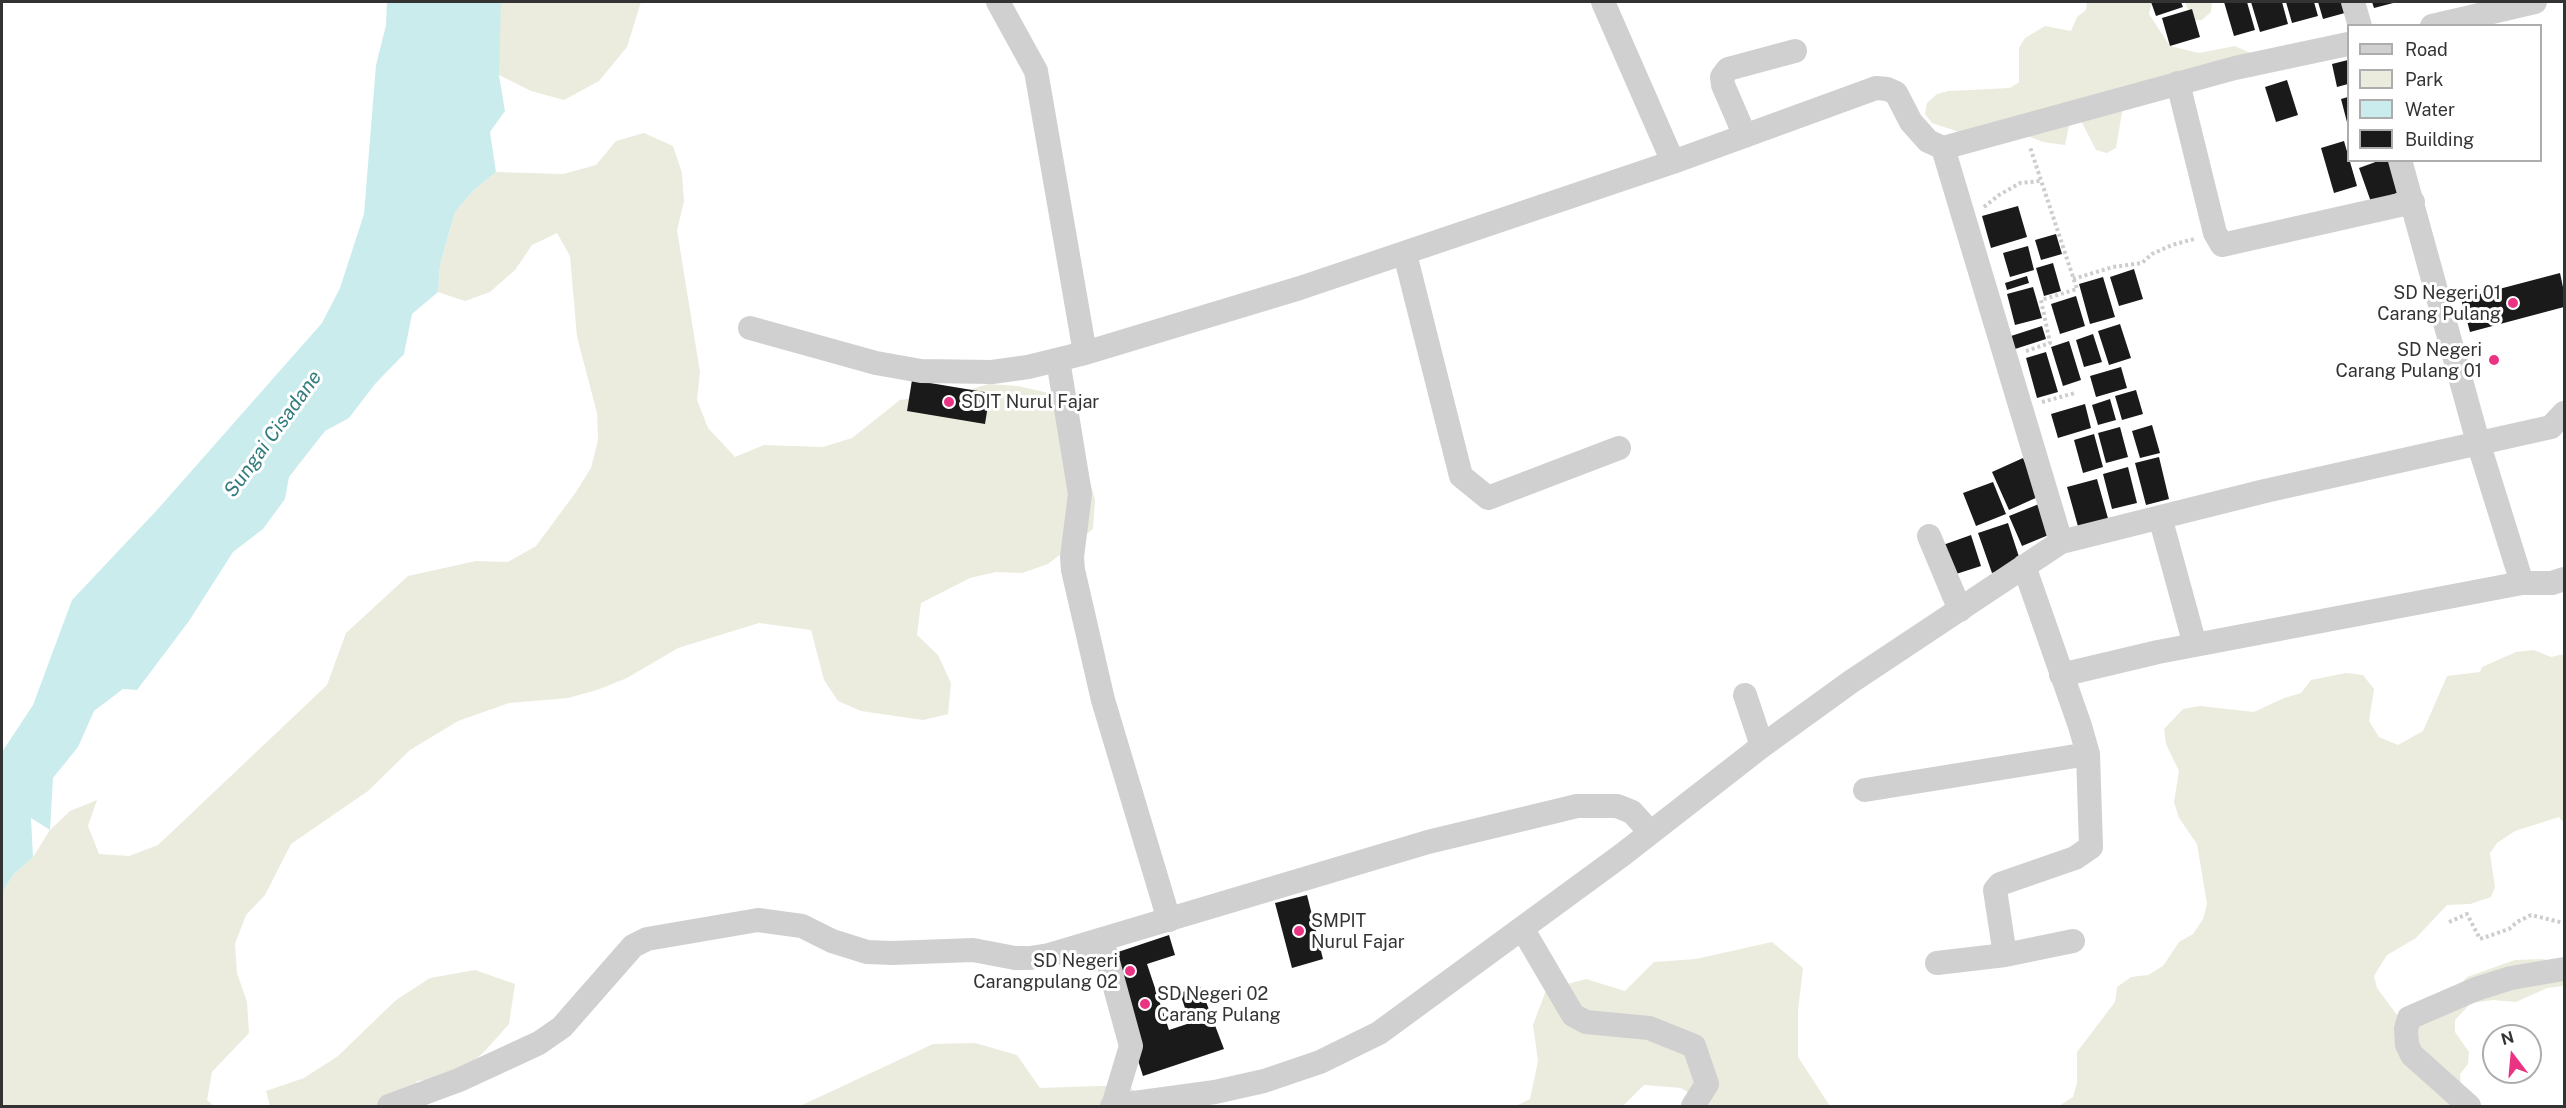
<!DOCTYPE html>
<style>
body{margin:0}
#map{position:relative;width:2566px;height:1108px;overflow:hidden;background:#fff;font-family:"Public Sans",sans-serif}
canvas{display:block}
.frame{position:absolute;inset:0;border:3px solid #333;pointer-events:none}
.legend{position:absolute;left:2347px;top:24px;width:195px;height:138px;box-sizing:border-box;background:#fff;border:2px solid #adadad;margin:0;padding:8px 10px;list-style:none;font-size:18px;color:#333}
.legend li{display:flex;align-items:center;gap:12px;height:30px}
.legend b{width:30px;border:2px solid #adadad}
.north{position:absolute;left:2482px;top:1024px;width:60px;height:60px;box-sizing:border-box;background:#fff;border:2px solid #adadad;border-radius:50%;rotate:344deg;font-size:16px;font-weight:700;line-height:24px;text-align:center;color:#333}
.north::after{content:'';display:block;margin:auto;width:21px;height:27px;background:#eb3384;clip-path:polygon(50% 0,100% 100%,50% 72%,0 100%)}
</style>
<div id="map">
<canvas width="2566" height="1108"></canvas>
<div class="frame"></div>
<ul class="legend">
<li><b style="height:8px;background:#d0d0d0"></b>Road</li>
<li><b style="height:16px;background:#ebecde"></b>Park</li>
<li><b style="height:16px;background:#cbeced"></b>Water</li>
<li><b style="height:16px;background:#1a1a1a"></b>Building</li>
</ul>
<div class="north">N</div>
</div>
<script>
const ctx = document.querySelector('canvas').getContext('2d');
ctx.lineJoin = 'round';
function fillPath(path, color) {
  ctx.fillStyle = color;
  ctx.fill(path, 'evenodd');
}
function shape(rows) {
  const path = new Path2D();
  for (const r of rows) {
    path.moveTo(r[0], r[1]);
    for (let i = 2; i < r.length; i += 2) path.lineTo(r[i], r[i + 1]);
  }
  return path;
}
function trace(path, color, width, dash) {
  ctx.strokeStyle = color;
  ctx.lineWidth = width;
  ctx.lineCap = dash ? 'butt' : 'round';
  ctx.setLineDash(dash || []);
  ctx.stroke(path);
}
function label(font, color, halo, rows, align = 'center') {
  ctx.font = font + ' "Public Sans",sans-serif';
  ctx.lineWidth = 6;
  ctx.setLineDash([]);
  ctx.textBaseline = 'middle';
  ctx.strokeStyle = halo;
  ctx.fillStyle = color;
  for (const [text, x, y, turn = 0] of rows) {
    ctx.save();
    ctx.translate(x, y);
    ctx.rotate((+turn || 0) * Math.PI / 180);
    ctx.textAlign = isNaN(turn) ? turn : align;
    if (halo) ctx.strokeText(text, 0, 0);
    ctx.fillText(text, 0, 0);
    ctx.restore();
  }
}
fillPath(shape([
 [470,2,641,2,627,47,599,81,564,100,531,91,499,75],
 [2087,2,2152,2,2149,14,2170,46,2199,53,2235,46,2257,56,2259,68,2253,77,2196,72,2124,101,2116,148,2107,153,2096,150,2076,111,2070,121,2065,145,2043,142,2012,130,1968,135,1932,123,1925,114,1927,103,1937,94,1948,91,2010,88,2019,82,2019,48,2025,38,2045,26,2071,31,2077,17,2086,10],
 [2185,2,2212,2,2211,12,2202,20,2192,20],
 [644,133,673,146,682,173,684,202,677,230,700,372,697,400,708,428,735,457,764,445,823,447,852,438,900,400,961,392,989,384,1018,386,1049,393,1072,414,1095,500,1093,529,1048,564,1022,573,996,572,970,578,921,603,917,635,938,655,951,683,948,714,923,720,861,711,838,701,824,680,811,630,759,623,678,648,627,678,597,690,568,698,509,703,458,721,410,750,368,791,291,844,265,895,246,915,235,944,237,973,247,1002,249,1033,212,1072,207,1100,214,1106,2,1106,2,893,13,875,33,857,50,830,70,811,97,800,88,826,99,854,129,856,158,845,327,685,346,633,408,576,476,561,508,562,536,546,576,492,591,468,598,440,597,413,577,337,570,256,557,233,532,245,515,270,490,292,465,301,438,292,440,265,455,212,474,190,496,172,563,174,596,165,616,141],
 [2534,650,2551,657,2564,654,2564,823,2559,817,2515,831,2497,843,2490,853,2495,887,2491,897,2470,904,2447,905,2416,938,2387,955,2374,976,2377,988,2397,1015,2409,1017,2441,1005,2467,977,2515,960,2543,959,2564,964,2564,986,2547,988,2516,1002,2493,1000,2471,1003,2455,1020,2455,1032,2469,1052,2468,1064,2460,1074,2461,1086,2476,1106,2059,1106,2073,1097,2077,1083,2077,1052,2115,1002,2117,987,2131,977,2148,975,2163,966,2179,942,2193,934,2203,919,2207,904,2197,844,2179,818,2174,802,2179,771,2166,744,2164,729,2183,709,2200,706,2254,712,2284,698,2301,693,2311,680,2346,673,2363,675,2374,689,2369,721,2379,737,2398,745,2423,731,2447,676,2480,672,2482,667,2516,652],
 [1772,942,1803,968,1798,1011,1798,1057,1830,1106,1709,1106,1681,1088,1644,1085,1623,1106,1516,1106,1530,1099,1538,1061,1533,1025,1546,990,1586,979,1625,991,1654,962,1696,959],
 [475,970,515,984,509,1024,484,1052,454,1077,417,1081,408,1100,408,1106,270,1106,266,1091,304,1078,338,1056,396,1000,430,978],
 [975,1043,1017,1055,1040,1088,1127,1085,1153,1106,800,1106,933,1044]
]), '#ebecde');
fillPath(shape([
 [387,2,501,2,499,75,505,111,490,132,496,172,474,190,455,212,440,265,438,292,412,314,404,354,375,384,349,418,325,431,289,477,285,499,263,529,233,552,189,621,137,690,123,689,94,711,78,747,53,778,50,830,31,818,33,857,13,875,2,893,2,752,33,705,72,600,157,510,322,323,340,288,364,214,376,65,386,25]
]), '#cbeced');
fillPath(shape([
 [2151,2,2181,2,2183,7,2156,16],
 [2224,2,2247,2,2255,30,2234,36],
 [2251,2,2282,2,2288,24,2260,32],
 [2286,2,2314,2,2318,16,2292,23],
 [2318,2,2349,2,2352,11,2323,19],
 [2372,2,2397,2,2374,8],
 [2192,9,2200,37,2170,46,2162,18],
 [2348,60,2348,84,2337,87,2332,64],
 [2287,80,2298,115,2276,122,2265,87],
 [2348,97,2348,126,2341,99],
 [2344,141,2357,186,2334,193,2321,148],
 [2381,160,2393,160,2403,191,2371,202,2359,168],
 [2018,206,2027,237,1991,248,1982,216],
 [2056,234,2062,254,2041,260,2035,240],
 [2028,246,2034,270,2010,277,2003,253],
 [2053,263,2061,291,2044,296,2036,268],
 [2134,269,2143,299,2119,306,2110,277],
 [2560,273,2564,292,2564,307,2470,332,2461,299],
 [2027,276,2029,283,2007,290,2005,283],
 [2103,277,2115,317,2090,324,2079,284],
 [2033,287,2042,318,2015,325,2007,294],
 [2076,296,2085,326,2060,334,2051,304],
 [2120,324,2131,358,2109,365,2098,331],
 [2042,326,2046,339,2015,349,2011,336],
 [2093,334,2102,362,2084,367,2076,340],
 [2069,341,2081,380,2063,386,2051,347],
 [2046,352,2058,392,2037,398,2026,358],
 [2121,367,2127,388,2096,397,2090,376],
 [912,380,990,393,985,424,907,411],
 [2136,390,2143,414,2122,420,2115,396],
 [2110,399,2116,420,2098,425,2092,405],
 [2085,404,2091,428,2058,438,2051,414],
 [2152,425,2160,453,2140,458,2132,431],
 [2120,427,2128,457,2106,463,2098,433],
 [2094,434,2103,467,2083,473,2074,440],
 [2159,457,2169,499,2146,505,2135,463],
 [2023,458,2040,496,2009,510,1992,472],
 [2128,467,2137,503,2112,509,2103,474],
 [2097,479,2109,522,2079,530,2067,487],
 [1993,482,2006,514,1976,526,1963,493],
 [2039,504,2051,534,2022,546,2009,516],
 [2008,523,2021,563,1992,573,1978,533],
 [1971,535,1981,566,1953,575,1943,545],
 [1307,895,1323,959,1292,968,1275,903],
 [1169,935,1175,955,1147,964,1169,1030,1190,1023,1180,993,1200,986,1224,1049,1143,1076,1132,1042,1112,954]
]), '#1a1a1a');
trace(shape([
 [1984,207,1999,195,2020,183,2040,181],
 [2073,279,2113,267,2142,263,2152,254,2172,245,2194,239],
 [2026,351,2050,343,2041,300,2077,289,2030,147],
 [2042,402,2075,393],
 [2449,922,2467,914,2480,939,2509,929,2517,922,2531,915,2564,923]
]), '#cdcdcd', 4, [3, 3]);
trace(shape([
 [998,2,1036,71,1085,353],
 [1603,2,1673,162,1876,88,1887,89,1896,93,1911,122,1928,141,1943,148,2235,68,2348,44],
 [2353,2,2360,26],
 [2432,26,2535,2],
 [2178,83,2215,233,2222,245,2413,202],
 [1745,136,1723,85,1722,77,1728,69,1795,51],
 [1943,148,2061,542],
 [2400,160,2478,442,2522,583,2552,583,2564,579],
 [1405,254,1461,476,1488,498,1619,448],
 [750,328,876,363,921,371,992,372,1028,367,1085,353,1300,288,1673,162],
 [1058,360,1080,494,1072,557,1073,570,1103,700,1169,920],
 [2160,517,2195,645],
 [1929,536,1960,610],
 [2061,675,2158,652,2522,583],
 [1745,695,1762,746],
 [1865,790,2088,754],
 [1522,928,1573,1015,1586,1022,1649,1028,1694,1046,1707,1084,1693,1106],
 [1102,940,1131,1046,1113,1106],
 [2005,955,1995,890,2000,884,2075,858,2091,847,2088,754,2080,726,2024,566],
 [1937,963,2005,955,2073,941],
 [389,1106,459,1080,539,1043,562,1027,633,946,647,939,758,920,802,926,832,941,867,952,892,953,973,950,1015,958,1030,958,1049,955,1428,842,1577,806,1617,806,1632,812,1650,832],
 [1112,1106,1215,1092,1264,1081,1320,1062,1379,1033,1622,855,1762,746,1852,681,2061,542,2265,491,2551,427,2564,413],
 [2469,1106,2412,1055,2407,1045,2406,1029,2409,1018,2476,989,2511,978,2564,969]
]), '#d0d0d0', 24);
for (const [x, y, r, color] of [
 [2513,303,6,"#eb3384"],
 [2494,360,6,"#eb3384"],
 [949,402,6,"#eb3384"],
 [1299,931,6,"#eb3384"],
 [1130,971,6,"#eb3384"],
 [1145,1004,6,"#eb3384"]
]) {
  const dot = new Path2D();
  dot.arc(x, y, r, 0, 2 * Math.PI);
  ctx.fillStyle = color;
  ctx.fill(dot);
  trace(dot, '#fff', 2);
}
label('18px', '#333', '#fff', [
 ["SD Negeri 01",2501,293],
 ["Carang Pulang",2501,314],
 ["SD Negeri",2482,350],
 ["Carang Pulang 01",2482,371],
 ["SDIT Nurul Fajar",961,402,"left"],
 ["SMPIT",1311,921,"left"],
 ["Nurul Fajar",1311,942,"left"],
 ["SD Negeri",1118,961],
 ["Carangpulang 02",1118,982],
 ["SD Negeri 02",1157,994,"left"],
 ["Carang Pulang",1157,1015,"left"]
], 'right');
label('italic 20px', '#337c7e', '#fff', [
 ["Sungai Cisadane",273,434,-54]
]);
</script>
